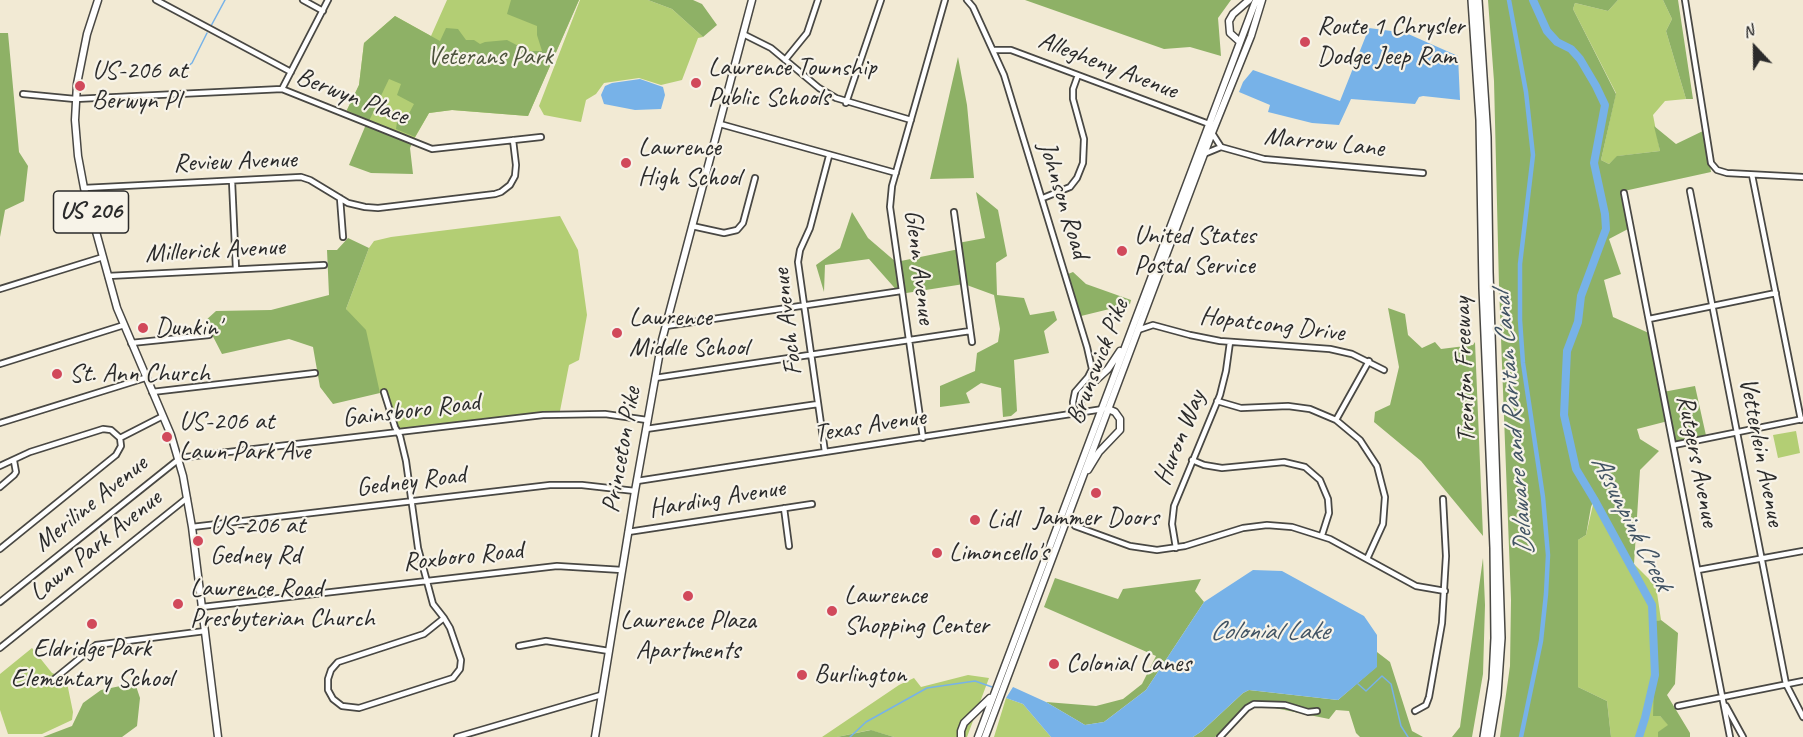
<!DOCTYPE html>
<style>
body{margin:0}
#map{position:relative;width:1803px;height:737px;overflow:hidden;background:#f2ead4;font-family:Caveat,sans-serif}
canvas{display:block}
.north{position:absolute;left:1725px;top:18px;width:60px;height:60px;-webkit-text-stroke:4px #f7f3e8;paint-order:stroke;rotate:338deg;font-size:16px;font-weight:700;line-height:24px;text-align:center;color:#2b2b2b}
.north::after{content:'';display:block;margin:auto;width:21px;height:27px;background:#2b2b2b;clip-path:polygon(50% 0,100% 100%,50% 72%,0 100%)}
</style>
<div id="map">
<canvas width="1803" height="737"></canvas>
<div class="north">N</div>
</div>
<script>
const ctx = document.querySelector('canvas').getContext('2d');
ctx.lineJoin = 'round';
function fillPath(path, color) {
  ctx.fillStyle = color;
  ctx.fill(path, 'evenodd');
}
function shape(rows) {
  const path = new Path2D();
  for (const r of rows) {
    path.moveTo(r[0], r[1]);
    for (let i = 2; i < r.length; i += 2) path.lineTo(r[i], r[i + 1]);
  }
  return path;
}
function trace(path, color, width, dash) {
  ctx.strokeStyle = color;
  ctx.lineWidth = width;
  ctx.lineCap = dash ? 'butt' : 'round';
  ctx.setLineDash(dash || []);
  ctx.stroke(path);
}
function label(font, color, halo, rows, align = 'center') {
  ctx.font = font + ' Caveat,sans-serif';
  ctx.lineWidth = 4.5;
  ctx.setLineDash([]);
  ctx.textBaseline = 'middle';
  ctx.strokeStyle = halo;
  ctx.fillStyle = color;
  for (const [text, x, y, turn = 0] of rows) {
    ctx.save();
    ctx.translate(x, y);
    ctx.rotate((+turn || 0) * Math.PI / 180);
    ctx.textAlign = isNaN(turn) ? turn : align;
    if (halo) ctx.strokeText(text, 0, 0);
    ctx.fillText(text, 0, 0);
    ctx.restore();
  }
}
fillPath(shape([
 [447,0,579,0,528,116,452,110,429,113,413,141,345,114,359,85,364,43,395,16,431,36],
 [580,0,648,0,672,9,703,37,698,38,682,80,661,85,639,78,604,83,596,94,586,100,581,122,544,115,539,106],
 [1618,0,1663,0,1672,19,1666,31,1686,99,1665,101,1653,115,1660,151,1618,156,1609,164,1601,160,1616,93,1573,9,1575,3,1608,11],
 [560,216,578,250,587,315,579,360,569,365,559,416,395,434,380,393,346,309,369,248,374,241,391,237],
 [1796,431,1800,453,1778,458,1773,435],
 [1595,496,1610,523,1613,542,1623,557,1634,564,1656,586,1661,620,1657,621,1654,716,1660,716,1669,725,1659,732,1658,737,1611,737,1607,701,1578,687,1578,540,1586,535],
 [32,648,52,673,66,678,73,712,72,720,42,734,8,734,0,710,0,674],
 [968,675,989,678,967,737,894,737,870,730,837,737,822,737,899,685,914,678,921,687],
 [1006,698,1023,704,1051,737,994,737]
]), '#b3ce74');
fillPath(shape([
 [511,0,579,0,528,116,452,110,429,113,415,137,396,129,398,115,406,119,414,104,397,95,401,84,389,79,369,121,347,110,359,85,364,43,395,16,440,41,446,28,458,29,466,40,474,40,480,44,485,42,507,40,528,51,542,51,537,35,537,26,507,14],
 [648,0,693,0,702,4,717,25,703,37,672,9],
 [1025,0,1231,0,1218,18,1221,56,1190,47,1164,49],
 [1488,0,1618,0,1608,11,1575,3,1573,9,1616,94,1601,160,1609,164,1617,156,1660,151,1654,126,1676,144,1705,130,1711,172,1624,191,1628,229,1609,239,1621,274,1604,280,1613,317,1651,334,1663,392,1695,386,1707,440,1673,447,1668,421,1637,429,1640,439,1659,451,1640,470,1634,564,1623,557,1613,542,1610,523,1595,497,1591,507,1586,535,1578,540,1578,687,1607,701,1611,737,1500,737,1510,666,1511,600,1499,286,1494,81],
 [1663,0,1678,0,1693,99,1686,99,1666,31,1672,19],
 [0,33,8,33,19,152,28,166,24,201,5,210,0,237],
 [958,57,967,105,974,178,930,179],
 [367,122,413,141,410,148,413,174,371,173,349,165],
 [976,192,998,210,1007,256,996,263,997,295,1024,298,1030,315,1054,311,1057,320,1044,331,1049,353,1014,360,1017,411,1011,416,1003,417,1001,388,981,383,966,393,970,403,940,407,940,386,975,371,977,353,998,342,1000,329,994,295,964,284,900,294,869,259,825,265,824,292,816,265,840,248,852,212,868,238,896,262,959,249,958,243,985,238],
 [348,238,369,248,346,309,366,330,380,393,333,404,320,387,313,347,289,339,222,354,205,321,216,311,271,310,329,295,327,250,337,250],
 [1073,272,1086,284,1131,300,1130,304,1081,316,1068,274],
 [1388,308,1405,314,1408,335,1422,348,1435,342,1441,349,1473,345,1475,342,1483,536,1421,461,1374,422,1375,412,1390,405,1399,367],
 [1483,558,1485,605,1483,674,1472,737,1452,737,1460,727],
 [1055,578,1118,599,1123,589,1201,579,1195,591,1204,602,1146,690,1104,722,1085,725,1046,702,1096,706,1123,699,1142,684,1156,656,1044,607],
 [1661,620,1678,633,1675,684,1667,695,1690,733,1690,737,1658,737,1658,732,1668,725,1660,716,1653,716,1656,621],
 [1377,652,1390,662,1412,731,1423,737,1360,737,1356,733,1349,711,1336,710,1329,719,1255,704,1215,737,1193,737,1202,731,1243,693,1249,690,1338,700,1376,667],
 [135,683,140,698,137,726,122,737,43,737,72,726,83,703,101,690],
 [871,730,894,737,837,737]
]), '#8eb166');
fillPath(shape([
 [1369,28,1406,33,1458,56,1460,100,1423,96,1419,97,1415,104,1351,99,1339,125,1312,123,1268,112,1270,105,1239,92,1243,82,1253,70,1340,101],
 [640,79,663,87,665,95,661,109,635,110,604,104,601,95,605,86,612,83],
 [1253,570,1282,571,1364,616,1377,635,1377,667,1338,700,1249,690,1243,693,1202,731,1193,737,1051,737,1023,704,1006,698,1013,687,1046,702,1085,725,1104,722,1146,690,1204,602]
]), '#77b2e8');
trace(shape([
 [211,26,225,0],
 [187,67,192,63,207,33],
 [1358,684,1366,691,1382,676,1391,684,1401,726,1408,737],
 [850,737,866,722,927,688,975,681,995,688]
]), '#77b2e8', 1.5);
trace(shape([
 [1509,0,1526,92,1533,155,1520,264,1520,320,1523,363,1543,497,1548,555,1546,594,1541,641,1521,737]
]), '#77b2e8', 4.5);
trace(shape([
 [1533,0,1547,31,1557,42,1571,49,1580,59,1596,86,1605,105,1594,163,1605,214,1606,229,1581,296,1578,322,1567,351,1564,415,1576,469,1594,499,1652,605,1655,675,1645,718,1639,737]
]), '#77b2e8', 8);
const minor = shape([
 [156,0,291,72],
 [303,0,323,11],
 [967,0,973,7,1004,75,1087,347,1092,369,1088,377,1075,392,1073,402,1074,414],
 [1685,0,1711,163,1717,170,1727,173,1803,177],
 [743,34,771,48,819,88,836,98,911,120],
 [993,50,1011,50,1209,124],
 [785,60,807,33,818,0],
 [282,89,328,0],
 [23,94,75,99,282,89,432,149,541,137],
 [846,103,881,0],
 [720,124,896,173],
 [1212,133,1221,147],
 [1204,154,1221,147,1264,159,1423,173],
 [1752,175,1801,420],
 [232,181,236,269],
 [84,188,301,177,310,180,348,203,365,207,378,208,495,194,501,192,510,185,515,176,516,165,513,140],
 [1690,191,1786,684,1803,717],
 [1624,193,1730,737],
 [340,198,343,237],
 [1043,198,1070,187,1077,178,1083,163,1084,139,1073,99,1073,89,1078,75],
 [954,212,972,342],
 [692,226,724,233,737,230,743,223,755,178],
 [108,276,324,265],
 [0,289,103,257],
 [1649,319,1776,293],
 [666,326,901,291],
 [1138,330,1153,325,1190,335,1220,341,1330,349,1352,354,1384,370],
 [131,343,209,335],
 [0,364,124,325],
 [655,378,970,331],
 [152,392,315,373],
 [384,392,395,427,400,436,406,461,418,548,433,604,444,618],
 [1217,401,1241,408,1288,406,1310,409,1336,420,1360,440,1377,466,1385,497,1383,524,1367,559],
 [1336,420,1369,361],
 [0,423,145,378],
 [646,429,818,404],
 [120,438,163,416],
 [923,438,890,207,892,186,945,0],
 [1674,445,1803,419],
 [825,452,798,262,800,250,810,228,829,156],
 [1192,460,1204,465,1222,468,1284,462,1305,467,1320,480,1328,499,1329,513,1322,535],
 [0,466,30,452,103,429,111,430,120,438],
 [637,481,1103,409],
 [0,487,14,475,16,472,14,461],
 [784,508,789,546],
 [1069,516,1075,526,1130,546,1157,550,1185,546,1243,528,1267,525,1292,527,1330,539,1416,586,1445,591],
 [192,527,550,485,582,485,635,491],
 [628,532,812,504],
 [1176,548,1172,524,1174,506,1220,395,1226,371,1230,342],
 [0,549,116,455,121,446,120,438],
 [1698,570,1803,551],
 [0,602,179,459,186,457,543,415,605,414,647,420],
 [202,607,557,566,622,570],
 [444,618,450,628,461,660,460,669,453,678,359,708,342,706,333,699,328,690,328,679,331,670,338,662,424,634,444,618],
 [519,646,546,641,609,651],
 [0,648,187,498],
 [53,680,96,645,205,631],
 [1678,706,1803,681],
 [1726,706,1743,737],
 [1415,711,1426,705,1429,697,1442,623,1446,556,1443,499],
 [457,737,601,695],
 [1220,737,1247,708,1254,704,1285,705,1308,712,1317,711]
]);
const major = shape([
 [98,0,87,34,77,84,75,120,78,156,84,188,117,308,171,435,183,476,192,527,218,737],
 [1240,42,1230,33,1229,21,1233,14,1249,0],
 [1082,412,1080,401,1082,393,1108,369,1120,351],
 [1088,470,1099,452,1120,430,1120,419,1115,412,1108,409],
 [595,737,635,491,662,340,752,0],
 [961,737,961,731,964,723,990,698],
 [978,737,1256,0],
 [985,737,1212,133,1251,36,1262,0]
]);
const highway = shape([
 [1472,0,1480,120,1483,288,1494,548,1495,638,1493,679,1484,737],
 [1478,0,1487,137,1489,272,1501,638,1497,695,1490,737]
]);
trace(minor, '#494844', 8);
trace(major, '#494844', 9);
trace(highway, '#494844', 10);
trace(minor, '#fff', 4.5);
trace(major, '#fff', 6);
trace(highway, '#fff', 7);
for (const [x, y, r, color] of [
 [1305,42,6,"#d1495b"],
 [696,83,6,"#d1495b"],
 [80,86,6,"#d1495b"],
 [626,163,6,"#d1495b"],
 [1122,251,6,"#d1495b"],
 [143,328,6,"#d1495b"],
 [617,333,6,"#d1495b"],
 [57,374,6,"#d1495b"],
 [167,437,6,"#d1495b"],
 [1096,493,6,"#d1495b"],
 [975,520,6,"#d1495b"],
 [198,541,6,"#d1495b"],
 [937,553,6,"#d1495b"],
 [688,596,6,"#d1495b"],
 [178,604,6,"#d1495b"],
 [832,611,6,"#d1495b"],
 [92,624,6,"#d1495b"],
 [1054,664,6,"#d1495b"],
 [802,675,6,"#d1495b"]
]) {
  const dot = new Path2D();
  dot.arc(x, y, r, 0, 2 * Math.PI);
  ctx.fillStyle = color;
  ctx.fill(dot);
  trace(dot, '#f7f3e8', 2);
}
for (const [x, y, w] of [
 [91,212,75]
]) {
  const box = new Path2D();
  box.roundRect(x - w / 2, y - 21, w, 42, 4.5);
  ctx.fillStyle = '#f7f3e8';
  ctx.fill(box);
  trace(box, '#2b2b2b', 1.5);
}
label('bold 24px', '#2b2b2b', null, [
 ["US 206",91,212]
]);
label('26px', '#2b2b2b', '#f7f3e8', [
 ["Route 1 Chrysler",1317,27],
 ["Dodge Jeep Ram",1317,57],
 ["Lawrence Township",708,68],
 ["Public Schools",708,98],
 ["US-206 at",92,71],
 ["Berwyn Pl",92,101],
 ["Lawrence",638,148],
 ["High School",638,178],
 ["United States",1134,236],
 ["Postal Service",1134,266],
 ["Lawrence",629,318],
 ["Middle School",629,348],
 ["Dunkin'",155,328],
 ["St. Ann Church",69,374],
 ["US-206 at",179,422],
 ["Lawn Park Ave",179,452],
 ["Jammer Doors",1096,518,"center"],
 ["Lidl",987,520],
 ["US-206 at",210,526],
 ["Gedney Rd",210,556],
 ["Limoncello's",949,553],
 ["Lawrence Road",190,589],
 ["Presbyterian Church",190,619],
 ["Lawrence",844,596],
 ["Shopping Center",844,626],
 ["Lawrence Plaza",688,621,"center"],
 ["Apartments",688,651,"center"],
 ["Eldridge Park",92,649,"center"],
 ["Elementary School",92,679,"center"],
 ["Colonial Lanes",1066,664],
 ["Burlington",814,675]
], 'left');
label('26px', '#4d543d', '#f7f3e8', [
 ["Veterans Park",490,57]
]);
label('26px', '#2b2b2b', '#f7f3e8', [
 ["Allegheny Avenue",1108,66,21],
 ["Berwyn Place",352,97,21],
 ["Marrow Lane",1324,143,6],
 ["Review Avenue",235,162,-2],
 ["Johnson Road",1063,200,73],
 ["Millerick Avenue",215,251,-3],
 ["Glenn Avenue",919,267,83],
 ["Foch Avenue",788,322,-97],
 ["Hopatcong Drive",1272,325,7],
 ["Brunswick Pike",1098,362,-69],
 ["Trenton Freeway",1465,370,-92],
 ["Gainsboro Road",411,411,-7],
 ["Texas Avenue",870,426,-9],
 ["Huron Way",1180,438,-68],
 ["Princeton Pike",622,450,-80],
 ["Vetterlein Avenue",1761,452,79],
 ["Rutgers Avenue",1697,461,79],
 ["Gedney Road",411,482,-7],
 ["Harding Avenue",717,499,-9],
 ["Meriline Avenue",91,504,-39],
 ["Lawn Park Avenue",96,546,-39],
 ["Roxboro Road",463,557,-6]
]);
label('italic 27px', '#425464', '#f7f3e8', [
 ["Delaware and Raritan Canal",1514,424,-95],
 ["Assunpink Creek",1631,523,63],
 ["Colonial Lake",1269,632]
]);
</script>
